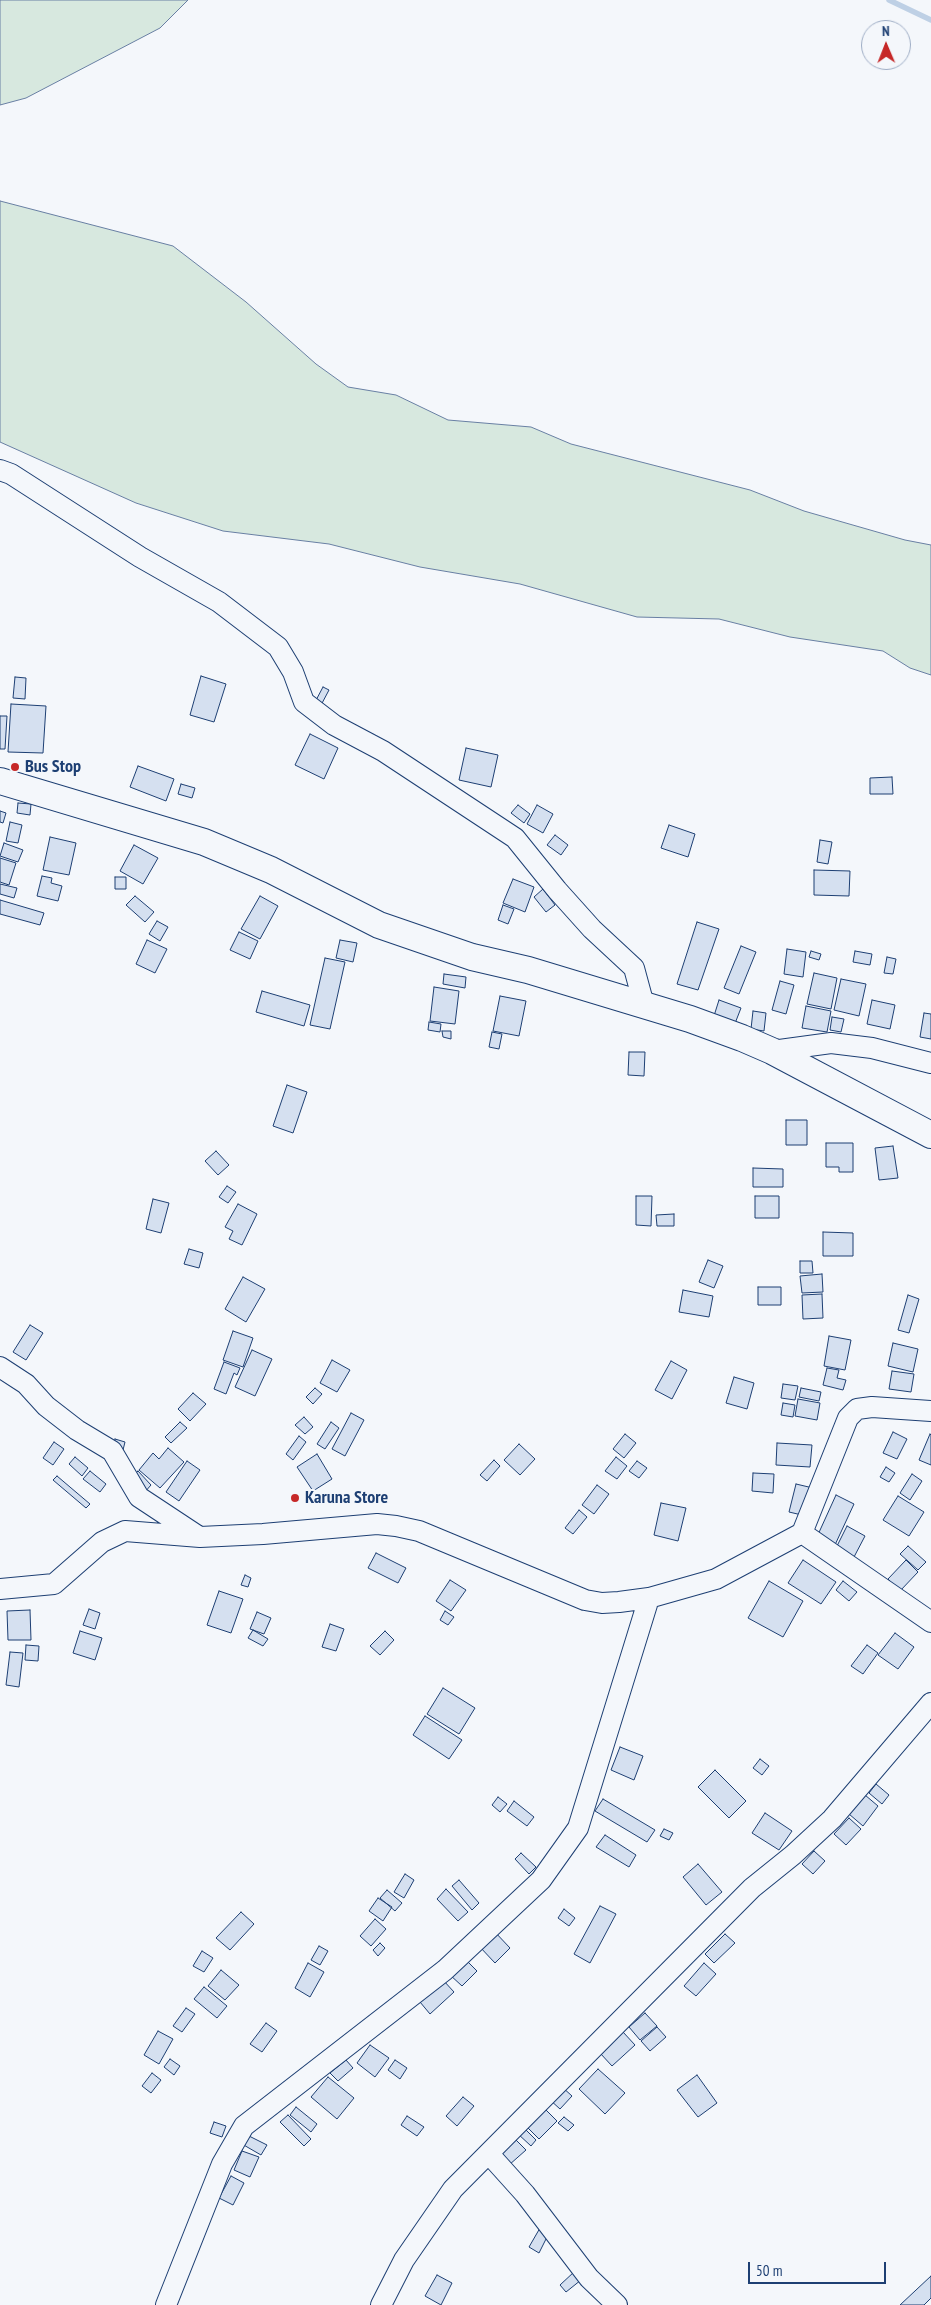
<!DOCTYPE html>
<style>
body{margin:0}
#map{position:relative;width:931px;height:2305px;overflow:hidden;background:#f4f7fb;font-family:"PT Sans Narrow",sans-serif}
canvas{display:block}
.north{position:absolute;left:861px;top:20px;width:50px;height:50px;box-sizing:border-box;background:#f4f7fb;border:1px solid #9eadc5;border-radius:50%;rotate:359deg;font-size:14px;font-weight:700;line-height:20px;text-align:center;color:#1d3f73}
.north::after{content:'';display:block;margin:auto;width:18px;height:22px;background:#c62828;clip-path:polygon(50% 0,100% 100%,50% 72%,0 100%)}
.scale{position:absolute;left:748px;top:2262px;width:138px;height:22px;box-sizing:border-box;border:2px solid #1d3f73;border-top:0;padding-left:6px;font-size:15px;line-height:18px;white-space:nowrap;color:#1d3f73;-webkit-text-stroke:4px #f4f7fb;paint-order:stroke}
</style>
<div id="map">
<canvas width="931" height="2305"></canvas>
<div class="north">N</div>
<div class="scale">50 m</div>
</div>
<script>
const ctx = document.querySelector('canvas').getContext('2d');
ctx.lineJoin = 'round';
function fillPath(path, color) {
  ctx.fillStyle = color;
  ctx.fill(path, 'evenodd');
}
function shape(rows) {
  const path = new Path2D();
  for (const r of rows) {
    path.moveTo(r[0], r[1]);
    for (let i = 2; i < r.length; i += 2) path.lineTo(r[i], r[i + 1]);
  }
  return path;
}
function trace(path, color, width, dash) {
  ctx.strokeStyle = color;
  ctx.lineWidth = width;
  ctx.lineCap = dash ? 'butt' : 'round';
  ctx.setLineDash(dash || []);
  ctx.stroke(path);
}
function label(font, color, halo, rows, align = 'center') {
  ctx.font = font + ' "PT Sans Narrow",sans-serif';
  ctx.lineWidth = 4;
  ctx.setLineDash([]);
  ctx.textBaseline = 'middle';
  ctx.strokeStyle = halo;
  ctx.fillStyle = color;
  for (const [text, x, y, turn = 0] of rows) {
    ctx.save();
    ctx.translate(x, y);
    ctx.rotate((+turn || 0) * Math.PI / 180);
    ctx.textAlign = isNaN(turn) ? turn : align;
    if (halo) ctx.strokeText(text, 0, 0);
    ctx.fillText(text, 0, 0);
    ctx.restore();
  }
}
const green = shape([
 [0,0,188,0,160,28,26,98,0,105,0,0],
 [0,201,173,246,246,302,316,364,348,387,396,395,448,420,531,427,571,444,750,490,804,511,905,540,931,545,931,675,910,668,883,651,790,637,719,619,637,617,520,584,420,567,329,544,223,531,136,503,0,442,0,201]
]);
fillPath(green, '#d7e8df');
trace(green, '#687fa3', 1);
trace(shape([
 [889,0,931,20]
]), '#bed0e5', 5.5);
const building = shape([
 [201,676,226,684,214,722,190,715,201,676],
 [15,677,26,678,25,699,13,698,15,677],
 [323,687,329,690,320,707,314,704,323,687],
 [11,704,46,706,43,753,8,752,11,704],
 [0,716,7,716,5,749,0,749,0,716],
 [310,734,338,748,324,779,295,765,310,734],
 [466,748,498,755,491,787,459,780,466,748],
 [138,766,174,779,166,801,130,787,138,766],
 [892,777,893,794,870,794,870,778,892,777],
 [181,784,195,788,192,798,178,794,181,784],
 [18,803,31,804,30,815,17,813,18,803],
 [518,805,530,814,524,823,511,813,518,805],
 [537,805,553,814,543,833,527,824,537,805],
 [0,811,6,813,3,823,0,822,0,811],
 [10,822,22,825,18,843,6,841,10,822],
 [669,825,695,834,688,857,661,848,669,825],
 [555,835,568,845,561,855,547,845,555,835],
 [50,837,76,843,69,875,43,870,50,837],
 [820,840,832,842,828,864,817,862,820,840],
 [4,843,23,850,18,862,0,856,4,843],
 [134,845,158,858,143,884,120,871,134,845],
 [0,858,16,863,9,885,0,882,0,858],
 [814,870,850,871,849,896,814,895,814,870],
 [42,876,52,878,51,883,62,886,58,901,37,896,42,876],
 [115,877,126,877,126,889,115,889,115,877],
 [513,879,534,887,525,912,503,903,513,879],
 [0,884,17,888,14,898,0,894,0,884],
 [543,889,555,905,546,912,534,897,543,889],
 [135,896,154,912,145,922,126,905,135,896],
 [260,896,278,906,260,939,241,929,260,896],
 [0,900,44,913,40,925,0,914,0,900],
 [503,905,514,909,508,924,498,920,503,905],
 [157,921,168,927,160,941,149,934,157,921],
 [697,922,719,929,698,990,677,984,697,922],
 [239,932,258,941,250,959,230,950,239,932],
 [147,940,167,949,155,973,136,964,147,940],
 [340,940,357,943,353,962,336,958,340,940],
 [741,946,756,952,739,994,724,988,741,946],
 [787,949,806,952,803,977,784,974,787,949],
 [811,951,821,954,819,960,809,957,811,951],
 [855,951,872,954,870,965,853,962,855,951],
 [887,957,896,959,893,974,884,973,887,957],
 [325,958,345,962,330,1029,310,1025,325,958],
 [814,973,837,978,831,1009,807,1004,814,973],
 [444,974,466,977,465,988,443,984,444,974],
 [841,979,866,984,859,1016,834,1010,841,979],
 [780,981,794,985,786,1014,772,1010,780,981],
 [434,987,459,991,455,1024,430,1021,434,987],
 [262,991,310,1005,304,1026,256,1012,262,991],
 [500,996,526,1001,519,1036,493,1031,500,996],
 [719,1000,741,1008,734,1026,713,1019,719,1000],
 [872,1000,895,1005,890,1029,867,1024,872,1000],
 [806,1006,831,1011,827,1032,802,1028,806,1006],
 [753,1011,766,1013,764,1031,751,1029,753,1011],
 [924,1013,931,1014,931,1039,920,1037,924,1013],
 [832,1017,844,1019,841,1032,830,1030,832,1017],
 [429,1022,441,1024,440,1032,428,1030,429,1022],
 [442,1031,451,1031,451,1039,443,1037,442,1031],
 [492,1032,502,1034,499,1049,489,1047,492,1032],
 [629,1052,645,1052,644,1076,628,1075,629,1052],
 [287,1085,307,1092,293,1133,273,1126,287,1085],
 [786,1120,807,1120,807,1145,786,1145,786,1120],
 [826,1143,853,1143,853,1172,839,1172,839,1167,826,1167,826,1143],
 [893,1146,898,1178,879,1180,875,1148,893,1146],
 [216,1151,229,1165,218,1175,205,1161,216,1151],
 [753,1168,783,1169,783,1187,753,1187,753,1168],
 [227,1186,236,1192,228,1203,219,1197,227,1186],
 [636,1196,652,1196,651,1226,636,1225,636,1196],
 [755,1196,779,1196,779,1218,755,1218,755,1196],
 [153,1199,169,1203,161,1233,146,1229,153,1199],
 [238,1204,257,1214,242,1245,229,1239,233,1231,225,1227,238,1204],
 [674,1214,674,1226,657,1226,656,1215,674,1214],
 [823,1232,853,1233,853,1256,823,1256,823,1232],
 [189,1249,203,1253,199,1268,184,1264,189,1249],
 [708,1260,723,1266,714,1288,699,1282,708,1260],
 [800,1261,812,1261,813,1273,800,1273,800,1261],
 [822,1274,823,1292,802,1293,800,1276,822,1274],
 [243,1277,265,1289,246,1322,225,1309,243,1277],
 [758,1287,781,1287,781,1305,758,1305,758,1287],
 [683,1290,713,1296,709,1317,679,1312,683,1290],
 [822,1294,823,1318,803,1319,802,1295,822,1294],
 [908,1295,919,1299,909,1333,898,1330,908,1295],
 [30,1325,43,1333,26,1360,13,1352,30,1325],
 [233,1331,253,1338,243,1367,223,1360,233,1331],
 [829,1336,851,1340,845,1370,824,1366,829,1336],
 [893,1343,918,1349,913,1372,888,1366,893,1343],
 [252,1350,272,1359,255,1396,235,1387,252,1350],
 [332,1360,350,1370,337,1392,320,1383,332,1360],
 [671,1361,687,1370,672,1399,655,1390,671,1361],
 [224,1362,240,1368,237,1375,234,1373,226,1394,214,1389,224,1362],
 [827,1368,839,1370,837,1378,846,1380,843,1390,823,1385,827,1368],
 [892,1371,914,1374,911,1392,889,1389,892,1371],
 [734,1377,754,1383,747,1409,726,1403,734,1377],
 [783,1384,798,1386,795,1400,781,1398,783,1384],
 [315,1388,322,1394,313,1404,306,1397,315,1388],
 [801,1388,821,1392,819,1401,799,1397,801,1388],
 [193,1393,206,1404,190,1421,178,1409,193,1393],
 [798,1399,820,1403,817,1420,795,1416,798,1399],
 [783,1403,795,1405,793,1417,781,1415,783,1403],
 [351,1413,364,1420,345,1456,332,1449,351,1413],
 [304,1417,313,1427,305,1434,295,1425,304,1417],
 [180,1422,187,1428,171,1443,165,1437,180,1422],
 [331,1422,339,1428,325,1449,317,1444,331,1422],
 [893,1432,907,1439,897,1459,883,1453,893,1432],
 [625,1434,636,1443,624,1458,613,1449,625,1434],
 [930,1434,931,1435,931,1465,919,1460,930,1434],
 [299,1436,306,1442,293,1460,286,1454,299,1436],
 [115,1439,125,1442,123,1450,113,1448,115,1439],
 [54,1442,64,1449,53,1465,43,1458,54,1442],
 [777,1443,812,1445,810,1467,776,1465,777,1443],
 [519,1444,535,1459,520,1475,504,1460,519,1444],
 [168,1448,184,1462,160,1488,139,1470,153,1453,159,1459,168,1448],
 [317,1454,332,1479,313,1491,297,1467,317,1454],
 [75,1457,88,1468,82,1476,69,1464,75,1457],
 [616,1457,627,1466,617,1479,605,1471,616,1457],
 [494,1460,500,1466,487,1481,480,1475,494,1460],
 [187,1461,200,1470,179,1501,166,1492,187,1461],
 [637,1461,647,1468,639,1478,629,1471,637,1461],
 [886,1467,895,1473,889,1482,880,1477,886,1467],
 [90,1471,106,1484,100,1492,83,1479,90,1471],
 [138,1471,151,1485,144,1493,130,1479,138,1471],
 [753,1473,774,1474,773,1493,752,1491,753,1473],
 [912,1474,922,1481,910,1500,900,1493,912,1474],
 [57,1476,90,1504,86,1508,53,1480,57,1476],
 [796,1484,813,1488,806,1516,789,1512,796,1484],
 [597,1485,609,1494,594,1514,582,1505,597,1485],
 [836,1495,854,1504,834,1547,816,1539,836,1495],
 [898,1496,924,1512,909,1536,883,1520,898,1496],
 [661,1503,686,1508,678,1541,654,1535,661,1503],
 [579,1510,587,1517,573,1534,565,1528,579,1510],
 [847,1526,865,1536,854,1557,836,1548,847,1526],
 [908,1546,926,1562,918,1570,900,1554,908,1546],
 [376,1553,406,1568,398,1583,368,1568,376,1553],
 [803,1560,836,1582,821,1604,788,1583,803,1560],
 [906,1560,918,1572,900,1591,888,1579,906,1560],
 [245,1575,251,1578,248,1587,241,1585,245,1575],
 [450,1580,466,1590,451,1611,436,1601,450,1580],
 [769,1581,803,1601,783,1637,748,1618,769,1581],
 [843,1581,857,1592,849,1601,836,1590,843,1581],
 [219,1591,243,1599,231,1633,207,1625,219,1591],
 [89,1609,100,1613,95,1629,83,1625,89,1609],
 [30,1610,31,1640,8,1640,7,1611,30,1610],
 [445,1611,454,1617,448,1625,440,1620,445,1611],
 [257,1612,271,1618,264,1634,250,1629,257,1612],
 [330,1624,344,1629,336,1651,322,1647,330,1624],
 [253,1630,268,1639,263,1646,248,1638,253,1630],
 [80,1631,102,1638,95,1660,73,1653,80,1631],
 [385,1631,394,1640,380,1655,370,1646,385,1631],
 [895,1633,914,1647,898,1669,878,1655,895,1633],
 [26,1645,39,1646,38,1661,25,1660,26,1645],
 [867,1645,878,1653,863,1674,851,1666,867,1645],
 [10,1652,23,1653,19,1687,6,1685,10,1652],
 [443,1688,475,1708,459,1734,427,1714,443,1688],
 [425,1716,462,1740,449,1759,413,1735,425,1716],
 [620,1747,643,1756,634,1780,611,1770,620,1747],
 [760,1759,769,1766,762,1775,753,1768,760,1759],
 [715,1770,746,1801,729,1818,698,1787,715,1770],
 [876,1784,889,1795,882,1804,869,1793,876,1784],
 [865,1795,878,1806,863,1826,849,1814,865,1795],
 [498,1797,507,1804,500,1812,492,1805,498,1797],
 [603,1799,655,1830,647,1842,595,1811,603,1799],
 [514,1801,534,1817,527,1826,507,1811,514,1801],
 [765,1813,792,1831,779,1850,752,1833,765,1813],
 [849,1818,861,1829,846,1845,834,1834,849,1818],
 [664,1829,673,1833,669,1840,660,1836,664,1829],
 [605,1835,636,1855,629,1867,596,1847,605,1835],
 [814,1851,825,1861,813,1874,802,1864,814,1851],
 [521,1853,536,1867,529,1874,515,1859,521,1853],
 [698,1864,722,1892,706,1905,683,1877,698,1864],
 [405,1874,414,1880,404,1898,394,1892,405,1874],
 [459,1880,479,1903,472,1910,452,1886,459,1880],
 [446,1889,468,1912,458,1921,437,1899,446,1889],
 [387,1890,402,1903,395,1911,380,1898,387,1890],
 [378,1898,392,1907,383,1921,369,1911,378,1898],
 [600,1906,616,1914,590,1963,574,1954,600,1906],
 [564,1909,575,1918,569,1926,558,1918,564,1909],
 [241,1912,254,1924,230,1950,216,1938,241,1912],
 [375,1919,386,1929,371,1946,360,1936,375,1919],
 [494,1931,510,1948,495,1963,479,1946,494,1931],
 [725,1934,735,1943,714,1963,705,1954,725,1934],
 [380,1943,385,1948,378,1956,373,1950,380,1943],
 [319,1946,328,1951,320,1965,311,1960,319,1946],
 [202,1951,213,1958,204,1972,193,1966,202,1951],
 [464,1958,477,1971,462,1986,449,1974,464,1958],
 [308,1963,324,1972,310,1997,295,1988,308,1963],
 [704,1963,716,1974,696,1996,684,1986,704,1963],
 [221,1970,239,1985,225,2000,208,1986,221,1970],
 [443,1980,454,1992,430,2014,420,2002,443,1980],
 [204,1987,227,2006,217,2018,194,1999,204,1987],
 [186,2008,195,2014,182,2032,173,2026,186,2008],
 [645,2013,657,2026,640,2040,629,2027,645,2013],
 [266,2023,277,2031,262,2052,250,2044,266,2023],
 [657,2027,666,2037,650,2051,641,2041,657,2027],
 [158,2031,173,2039,159,2064,144,2055,158,2031],
 [623,2032,635,2045,612,2066,600,2053,623,2032],
 [370,2045,389,2058,375,2077,357,2063,370,2045],
 [170,2059,180,2066,174,2075,164,2067,170,2059],
 [346,2060,353,2068,338,2081,330,2073,346,2060],
 [395,2060,407,2068,400,2079,388,2070,395,2060],
 [598,2069,625,2093,605,2114,579,2089,598,2069],
 [152,2073,161,2080,151,2093,142,2086,152,2073],
 [697,2075,717,2103,698,2117,677,2090,697,2075],
 [328,2077,354,2098,337,2119,311,2097,328,2077],
 [561,2086,572,2096,560,2109,549,2099,561,2086],
 [463,2097,474,2106,457,2126,446,2116,463,2097],
 [296,2107,317,2124,311,2132,290,2115,296,2107],
 [545,2109,557,2121,539,2139,527,2127,545,2109],
 [288,2115,311,2139,304,2146,280,2122,288,2115],
 [407,2116,424,2127,417,2136,401,2125,407,2116],
 [564,2117,574,2125,568,2131,558,2123,564,2117],
 [214,2122,226,2126,222,2137,210,2133,214,2122],
 [523,2127,536,2140,531,2146,517,2133,523,2127],
 [247,2135,267,2145,261,2155,242,2144,247,2135],
 [512,2136,526,2150,509,2165,496,2151,512,2136],
 [242,2151,259,2157,250,2177,234,2170,242,2151],
 [231,2176,244,2183,233,2205,219,2198,231,2176],
 [540,2228,549,2233,539,2253,529,2247,540,2228],
 [574,2272,581,2280,566,2292,560,2285,574,2272],
 [437,2275,452,2283,441,2305,425,2296,437,2275],
 [931,2276,931,2298,924,2305,900,2305,931,2276]
]);
fillPath(building, '#d5e0f0');
trace(building, '#1d3f73', 1);
const minor = shape([
 [0,470,11,474,140,557,219,602,278,647,293,672,304,702,334,725,383,751,515,838,557,890,592,929,634,968,644,1005],
 [772,1051,831,1043,872,1048,931,1063],
 [0,1367,26,1384,46,1406,77,1430,112,1451,139,1497,198,1536],
 [802,1533,931,1622],
 [0,1589,54,1584,102,1542,125,1531,200,1537,263,1534,377,1524,396,1526,419,1531,585,1600,602,1603,619,1602,649,1598,716,1579,802,1533,848,1418,857,1409,872,1407,931,1411],
 [489,2154,525,2194,589,2278,617,2305],
 [166,2305,222,2164,244,2126,445,1970,541,1880,578,1828,649,1598],
 [381,2305,404,2260,453,2189,752,1888,793,1855,832,1819,931,1703]
]);
const major = shape([
 [0,781,204,842,271,870,379,925,472,957,528,970,690,1019,742,1038,772,1051,931,1135]
]);
trace(minor, '#1d3f73', 22);
trace(major, '#1d3f73', 28);
trace(minor, '#f4f7fb', 20);
trace(major, '#f4f7fb', 26);
for (const [x, y, r, color] of [
 [15,767,5,"#c62828"],
 [295,1498,5,"#c62828"]
]) {
  const dot = new Path2D();
  dot.arc(x, y, r, 0, 2 * Math.PI);
  ctx.fillStyle = color;
  ctx.fill(dot);
  trace(dot, '#f4f7fb', 2);
}
label('bold 18px', '#1d3f73', '#f4f7fb', [
 ["Bus Stop",25,767],
 ["Karuna Store",305,1498]
], 'left');
</script>
